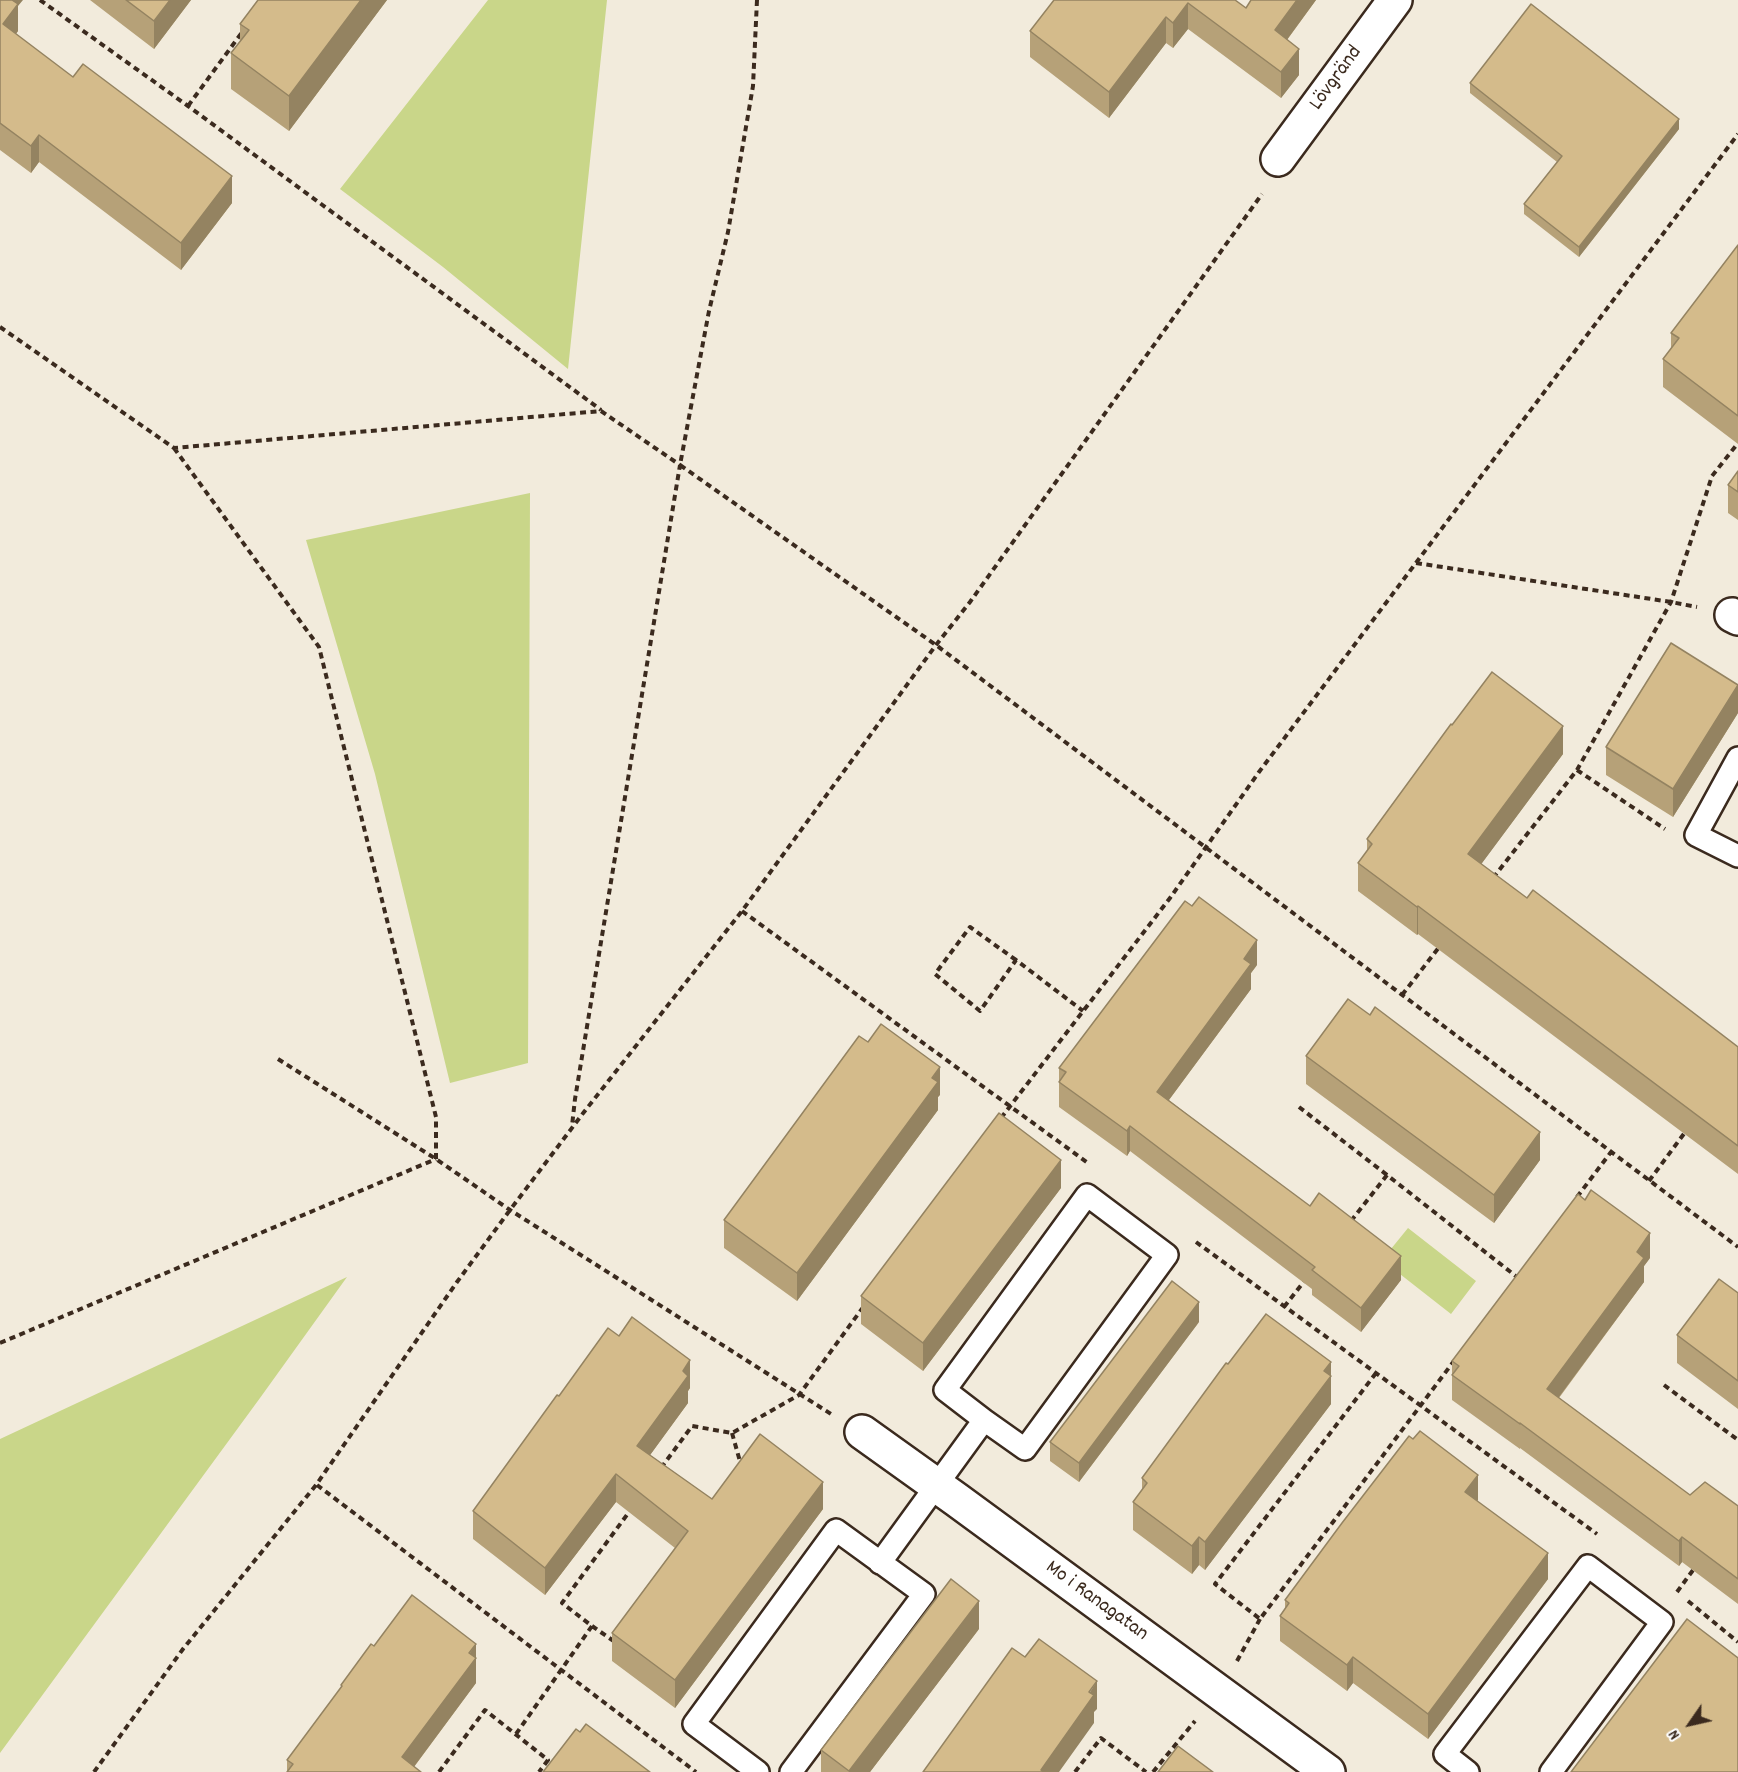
<!DOCTYPE html>
<meta charset="utf-8">
<style>
body{margin:0}
#map{position:relative;width:1738px;height:1772px;overflow:hidden;background:#f2ebdc;font-family:Dekko,sans-serif}
canvas{display:block}
.north{position:absolute;left:1660px;top:1694px;width:60px;height:60px;-webkit-text-stroke:4px #fff;paint-order:stroke;rotate:236deg;font-size:16px;font-weight:700;line-height:24px;text-align:center;color:#3b2a1e}
.north::after{content:'';display:block;margin:auto;width:21px;height:27px;background:#3b2a1e;clip-path:polygon(50% 0,100% 100%,50% 72%,0 100%)}
</style>
<div id="map">
<canvas width="1738" height="1772"></canvas>
<div class="north">N</div>
</div>
<script>
const ctx = document.querySelector('canvas').getContext('2d');
ctx.lineJoin = 'round';
function fillPath(path, color) {
  ctx.fillStyle = color;
  ctx.fill(path, 'evenodd');
}
function shape(rows) {
  const path = new Path2D();
  for (const r of rows) {
    path.moveTo(r[0], r[1]);
    for (let i = 2; i < r.length; i += 2) path.lineTo(r[i], r[i + 1]);
  }
  return path;
}
function trace(path, color, width, dash) {
  ctx.strokeStyle = color;
  ctx.lineWidth = width;
  ctx.lineCap = dash ? 'butt' : 'round';
  ctx.setLineDash(dash || []);
  ctx.stroke(path);
}
function label(font, color, halo, rows, align = 'center') {
  ctx.font = font + ' Dekko,sans-serif';
  ctx.lineWidth = 4.5;
  ctx.setLineDash([]);
  ctx.textBaseline = 'middle';
  ctx.strokeStyle = halo;
  ctx.fillStyle = color;
  for (const [text, x, y, turn = 0] of rows) {
    ctx.save();
    ctx.translate(x, y);
    ctx.rotate((+turn || 0) * Math.PI / 180);
    ctx.textAlign = isNaN(turn) ? turn : align;
    if (halo) ctx.strokeText(text, 0, 0);
    ctx.fillText(text, 0, 0);
    ctx.restore();
  }
}
fillPath(shape([
 [488,0,607,0,568,369,443,267,340,189],
 [530,493,528,1063,450,1083,375,774,306,540],
 [1408,1228,1476,1281,1451,1314,1382,1260],
 [347,1277,260,1398,0,1753,0,1439]
]), '#c9d689');
const lane = shape([
 [1738,758,1696,835,1738,856],
 [880,1563,984,1420,1025,1449,1167,1255,1087,1195,945,1390,984,1420],
 [758,1772,694,1724,836,1530,924,1594,791,1772],
 [1468,1772,1445,1754,1588,1566,1662,1622,1551,1772]
]);
const street = shape([
 [1278,159,1395,0],
 [1732,615,1738,618],
 [862,1432,957,1500,1328,1772]
]);
trace(lane, '#3b2a1e', 26);
trace(street, '#3b2a1e', 38);
trace(shape([
 [40,0,188,106,601,410],
 [757,0,753,86,728,232,709,311,680,465,936,645,1738,1247],
 [188,106,243,31],
 [0,327,174,448,601,411,680,465,575,1099,572,1126],
 [174,448,319,647,436,1117,436,1159],
 [1416,563,1671,602,1697,607],
 [1577,770,1665,829],
 [1493,878,1577,770,1671,602,1712,476,1738,443],
 [742,911,1088,1163],
 [1016,960,970,927,935,974,980,1011,1016,960,1083,1011],
 [1402,995,1440,946],
 [278,1059,436,1159,510,1210,831,1414],
 [1299,1107,1387,1175],
 [1001,1118,1170,898,1259,772,1738,134],
 [1649,1181,1686,1131],
 [1577,1197,1611,1152],
 [1351,1221,1387,1175,1517,1277],
 [1196,1242,1597,1534],
 [1284,1307,1306,1279],
 [0,1343,436,1159],
 [1376,1373,1215,1584,1260,1619,1454,1361],
 [1664,1385,1738,1440],
 [732,1433,741,1465],
 [661,1468,692,1426,732,1433,799,1395,864,1306],
 [317,1485,696,1772],
 [1677,1592,1696,1566],
 [1688,1601,1738,1642],
 [592,1626,615,1642],
 [1237,1661,1260,1619],
 [516,1734,592,1626,562,1603,632,1508],
 [94,1772,183,1649,316,1485,457,1282,510,1210,584,1112,742,911,936,645,970,602,1262,194],
 [439,1772,485,1710,548,1760,539,1772],
 [1075,1772,1101,1738,1146,1772],
 [1153,1772,1195,1721]
]), '#3b2a1e', 4, [6, 4.5]);
trace(lane, '#fff', 21);
trace(street, '#fff', 33);
fillPath(shape([
 [0,0,18,6,18,31,16,34,232,203,181,270,39,162,31,173,0,150],
 [90,0,191,0,154,49],
 [258,0,387,0,289,131,231,89,231,53,240,43,240,24],
 [1054,0,1235,0,1246,8,1251,0,1316,0,1287,40,1299,75,1281,98,1188,29,1173,48,1166,43,1109,118,1030,57,1030,31],
 [1470,83,1679,129,1579,257,1524,214,1524,204,1557,162,1470,93],
 [1738,245,1738,444,1663,387,1663,359,1671,349,1671,333],
 [1738,471,1738,520,1728,513,1728,485],
 [1738,713,1673,817,1606,775,1606,747],
 [1452,725,1563,754,1481,864,1527,898,1738,1047,1738,1174,1418,934,1417,935,1358,891,1358,863,1367,851,1367,839],
 [1257,965,1251,973,1251,989,1169,1100,1401,1280,1361,1332,1312,1295,1312,1289,1130,1151,1127,1156,1059,1107,1059,1068],
 [1370,1015,1540,1160,1494,1223,1306,1084,1306,1056],
 [940,1095,938,1097,938,1110,797,1301,724,1248,724,1220],
 [1061,1188,923,1371,861,1324,861,1296],
 [1650,1258,1644,1266,1644,1282,1559,1398,1690,1495,1738,1506,1738,1604,1682,1562,1679,1566,1520,1448,1520,1449,1452,1400,1452,1361],
 [1738,1293,1738,1409,1677,1363,1677,1335],
 [1199,1322,1079,1482,1050,1461,1050,1442],
 [1331,1362,1331,1404,1205,1570,1199,1565,1192,1574,1133,1530,1133,1502,1142,1490,1142,1478,1228,1364],
 [690,1388,688,1391,688,1403,650,1455,712,1499,823,1509,675,1708,612,1661,612,1633,675,1548,616,1502,545,1595,473,1539,473,1511,559,1396],
 [1478,1500,1477,1501,1548,1579,1428,1739,1353,1683,1347,1691,1280,1641,1280,1616,1285,1609,1285,1600],
 [979,1629,870,1772,821,1772,821,1750],
 [476,1644,476,1683,414,1767,287,1772,287,1760,341,1688,341,1685,374,1646]
]), '#b6a178');
fillPath(shape([
 [6,0,23,0,18,6,18,31,3,51,3,24],
 [170,0,191,0,154,49,154,21],
 [361,0,387,0,289,131,289,96],
 [1297,0,1316,0,1275,56,1275,30],
 [1188,3,1188,29,1173,48,1173,23],
 [1166,17,1166,43,1109,118,1109,92],
 [1299,49,1299,75,1281,98,1281,72],
 [1679,119,1679,129,1579,257,1579,247],
 [39,135,39,162,31,173,31,146],
 [232,176,232,203,181,270,181,243],
 [1738,685,1738,713,1673,817,1673,789],
 [1563,726,1563,754,1468,882,1468,854],
 [1418,906,1418,934,1417,935,1417,907],
 [1257,940,1257,965,1251,973,1251,989,1157,1116,1157,1092,1244,959],
 [940,1067,940,1095,938,1097,938,1110,797,1301,797,1273],
 [1130,1126,1130,1151,1127,1156,1127,1131],
 [1540,1132,1540,1160,1494,1223,1494,1195],
 [1061,1160,1061,1188,923,1371,923,1343],
 [1650,1233,1650,1258,1644,1266,1644,1282,1547,1413,1547,1389,1637,1252],
 [1401,1256,1401,1280,1361,1332,1361,1308],
 [1199,1302,1199,1322,1079,1482,1079,1463],
 [690,1360,690,1388,688,1391,688,1403,637,1473,637,1446,683,1371],
 [1331,1362,1331,1404,1205,1570,1205,1542],
 [616,1474,616,1502,545,1595,545,1568],
 [1478,1475,1478,1500,1465,1518,1465,1492],
 [823,1482,823,1509,675,1708,675,1680],
 [1199,1537,1199,1565,1192,1574,1192,1546],
 [1682,1537,1682,1562,1679,1566,1679,1541],
 [1548,1553,1548,1579,1428,1739,1428,1714],
 [979,1601,979,1629,870,1772,849,1772,849,1771],
 [476,1644,476,1683,410,1772,402,1757],
 [1353,1657,1353,1683,1347,1691,1347,1665],
 [1097,1681,1097,1709,1094,1712,1094,1723,1059,1772,1041,1772,1041,1770]
]), '#948361');
const building = shape([
 [0,0,12,0,18,4,3,24,73,77,83,64,232,176,181,243,39,135,31,146,0,123,0,0],
 [126,0,170,0,154,21,126,0],
 [258,0,361,0,289,96,231,53,249,30,240,24,258,0],
 [1054,0,1235,0,1246,8,1251,0,1297,0,1275,30,1299,49,1281,72,1188,3,1173,23,1166,17,1109,92,1030,31,1054,0],
 [1531,4,1679,119,1579,247,1524,204,1562,156,1470,83,1531,4],
 [1738,245,1738,416,1663,359,1679,338,1671,333,1738,245],
 [1738,471,1738,492,1728,485,1738,471],
 [1671,643,1738,685,1673,789,1606,747,1671,643],
 [1492,672,1563,726,1468,854,1527,898,1533,890,1738,1047,1738,1146,1418,906,1417,907,1358,863,1372,844,1367,839,1451,724,1452,725,1492,672],
 [1199,897,1257,940,1244,959,1251,964,1157,1092,1310,1206,1319,1193,1401,1256,1361,1308,1312,1270,1315,1267,1130,1126,1127,1131,1059,1082,1066,1072,1059,1068,1185,901,1192,906,1199,897],
 [1348,999,1370,1015,1375,1007,1540,1132,1494,1195,1306,1056,1348,999],
 [881,1024,940,1067,932,1078,938,1082,797,1273,724,1220,859,1036,868,1042,881,1024],
 [999,1113,1061,1160,923,1343,861,1296,999,1113],
 [1591,1190,1650,1233,1637,1252,1644,1258,1547,1389,1690,1495,1705,1482,1738,1506,1738,1579,1682,1537,1679,1541,1520,1423,1520,1424,1452,1375,1459,1366,1452,1361,1578,1194,1585,1200,1591,1190],
 [1719,1279,1738,1293,1738,1381,1677,1335,1719,1279],
 [1172,1281,1199,1302,1079,1463,1050,1442,1172,1281],
 [1266,1314,1331,1362,1324,1371,1331,1376,1205,1542,1199,1537,1192,1546,1133,1502,1147,1483,1142,1478,1226,1363,1228,1364,1266,1314],
 [632,1317,690,1360,683,1371,688,1376,637,1446,712,1499,760,1434,823,1482,675,1680,612,1633,688,1531,616,1474,545,1568,473,1511,557,1395,559,1396,608,1328,619,1336,632,1317],
 [1420,1431,1478,1475,1465,1492,1548,1553,1428,1714,1353,1657,1347,1665,1280,1616,1289,1603,1285,1600,1342,1523,1409,1436,1413,1439,1420,1431],
 [951,1579,979,1601,849,1771,821,1750,951,1579],
 [412,1595,476,1644,469,1653,476,1658,402,1757,421,1772,287,1772,293,1764,287,1760,342,1686,341,1685,371,1644,374,1646,412,1595],
 [1687,1619,1738,1658,1738,1772,1571,1772,1687,1619],
 [1039,1639,1097,1681,1089,1692,1094,1695,1041,1770,1045,1772,923,1772,1012,1648,1025,1657,1039,1639],
 [586,1724,650,1772,543,1772,576,1729,580,1732,586,1724],
 [1178,1746,1213,1772,1158,1772,1178,1746]
]);
fillPath(building, '#d4bb8b');
trace(building, '#948361', 1.5);
label('21px', '#3b2a1e', '#fff', [
 ["Lövgränd",1337,79,-54],
 ["Mo i Ranagatan",1096,1602,36]
]);
</script>
